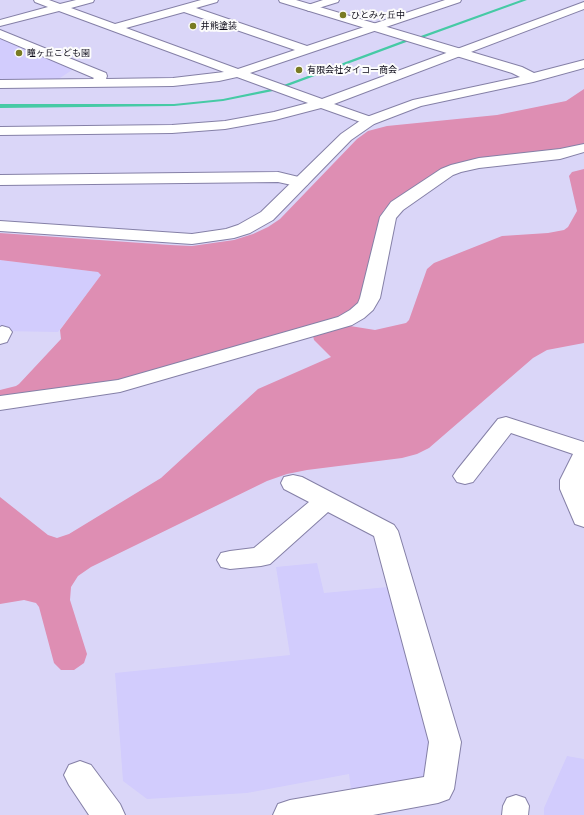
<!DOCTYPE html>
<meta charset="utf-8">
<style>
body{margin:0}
canvas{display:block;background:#dad6f8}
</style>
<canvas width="584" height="815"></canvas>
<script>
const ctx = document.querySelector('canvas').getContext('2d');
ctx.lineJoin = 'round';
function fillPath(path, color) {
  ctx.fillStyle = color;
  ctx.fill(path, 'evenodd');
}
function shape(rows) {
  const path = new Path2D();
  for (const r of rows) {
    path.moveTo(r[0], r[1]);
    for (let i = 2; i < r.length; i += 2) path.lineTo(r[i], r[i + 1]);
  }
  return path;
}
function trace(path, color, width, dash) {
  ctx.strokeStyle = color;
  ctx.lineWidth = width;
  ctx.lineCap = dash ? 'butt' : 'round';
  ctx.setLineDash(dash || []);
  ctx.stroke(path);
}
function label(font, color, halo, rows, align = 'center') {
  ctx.font = font + ' "IBM Plex Sans","Noto Sans JP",sans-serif';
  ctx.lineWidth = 4;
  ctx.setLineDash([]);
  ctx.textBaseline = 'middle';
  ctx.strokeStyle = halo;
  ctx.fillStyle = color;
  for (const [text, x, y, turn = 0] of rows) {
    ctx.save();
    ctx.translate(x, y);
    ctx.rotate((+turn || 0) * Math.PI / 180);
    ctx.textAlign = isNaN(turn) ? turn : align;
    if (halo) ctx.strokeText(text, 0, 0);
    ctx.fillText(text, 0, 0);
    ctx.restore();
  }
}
fillPath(shape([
 [0,37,75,68,57,80,0,80],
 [0,260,98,272,101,275,58,332,0,331],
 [317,563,324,593,388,587,430,742,424,777,351,790,349,774,247,793,147,799,123,781,115,673,290,655,276,567],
 [567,756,584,759,584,815,544,815,544,808]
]), '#d2ccfd');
fillPath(shape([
 [584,89,584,144,565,149,476,160,451,165,390,204,384,210,380,217,361,297,357,305,350,311,340,317,118,380,0,397,0,390,16,386,19,384,61,339,60,330,101,275,98,272,0,260,0,233,170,245,192,246,234,240,253,234,268,227,280,219,357,139,368,131,387,126,497,115,566,101],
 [584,169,584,343,547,350,533,358,429,448,417,454,402,458,307,470,287,474,267,481,91,567,78,576,71,587,70,600,87,654,84,663,74,670,61,670,54,663,39,607,36,603,24,600,0,604,0,497,48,535,57,538,69,534,161,478,258,389,331,357,314,340,313,336,350,326,375,330,406,323,409,320,427,269,434,263,502,236,548,233,564,230,568,227,577,211,569,176,572,172]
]), '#de8eb3');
fillPath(shape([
 [521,0,527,0,422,38,418,37,521,0],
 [405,40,409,41,285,87,281,86,405,40],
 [271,89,273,90,273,91,223,101,174,106,0,108,0,104,174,104,223,99,271,89]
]), '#46caa5');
const lane = shape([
 [516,795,525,798,529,806,528,815,502,815,503,806,507,798,516,795]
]);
const street = shape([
 [34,0,49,0,60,4,76,0,94,0,93,2,71,8,115,24,201,0,218,0,217,2,196,8,307,46,445,0,461,0,460,2,250,73,322,99,584,2,584,9,334,104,374,118,376,121,374,124,369,125,321,108,275,120,225,129,172,133,0,135,0,127,172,125,225,121,274,112,308,103,237,77,219,81,173,86,0,88,0,80,93,79,94,78,0,38,0,30,106,73,107,76,106,79,173,78,224,72,59,11,0,26,0,20,48,7,35,2,34,0],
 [184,12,295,50,238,69,126,28,184,12],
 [323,0,339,0,338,2,309,11,303,8,305,6,323,0],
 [584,144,584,152,560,159,479,168,461,172,453,175,403,210,396,218,380,298,373,310,364,318,352,325,120,392,0,410,0,396,118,380,338,317,350,310,358,303,360,298,380,217,391,202,441,169,451,165,479,158,560,149,584,144],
 [278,172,307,179,309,182,307,185,301,187,278,182,0,185,0,175,278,172],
 [2,326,9,328,12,332,7,342,0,344,0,327,2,326],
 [506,417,584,442,584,527,575,524,560,489,560,480,573,454,511,433,473,482,465,484,457,482,453,476,457,470,498,419,506,417],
 [293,475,302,477,394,525,398,531,461,742,454,789,449,799,438,803,373,815,273,815,278,804,290,800,424,777,429,742,374,536,328,512,270,564,261,566,230,569,221,567,217,560,221,553,230,551,254,548,309,502,284,489,281,483,284,477,293,475],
 [80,761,91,765,120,804,125,815,89,815,69,785,64,775,69,765,80,761]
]);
const secondary = shape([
 [279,0,296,0,522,67,534,73,584,60,584,68,533,82,421,106,374,124,351,140,273,220,250,233,234,238,192,244,0,231,0,221,192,234,226,229,238,225,261,212,341,134,364,118,413,100,520,77,512,73,280,2,279,0]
]);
trace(lane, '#8580a7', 2);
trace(street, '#8580a7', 2);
trace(secondary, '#8580a7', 2);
fillPath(lane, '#fff');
fillPath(street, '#fff');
fillPath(secondary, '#fff');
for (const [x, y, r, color] of [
 [343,15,4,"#797b23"],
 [193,26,4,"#797b23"],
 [19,53,4,"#797b23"],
 [299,70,4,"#797b23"]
]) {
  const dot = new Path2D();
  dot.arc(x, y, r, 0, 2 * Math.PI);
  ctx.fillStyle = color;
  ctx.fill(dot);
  trace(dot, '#fcfcfc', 1.5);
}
label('9px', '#0d0b19', '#fcfcfc', [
 ["ひとみヶ丘中",351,15],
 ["井熊塗装",201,26],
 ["瞳ヶ丘こども園",27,53],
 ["有限会社タイコー商会",307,70]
], 'left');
</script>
